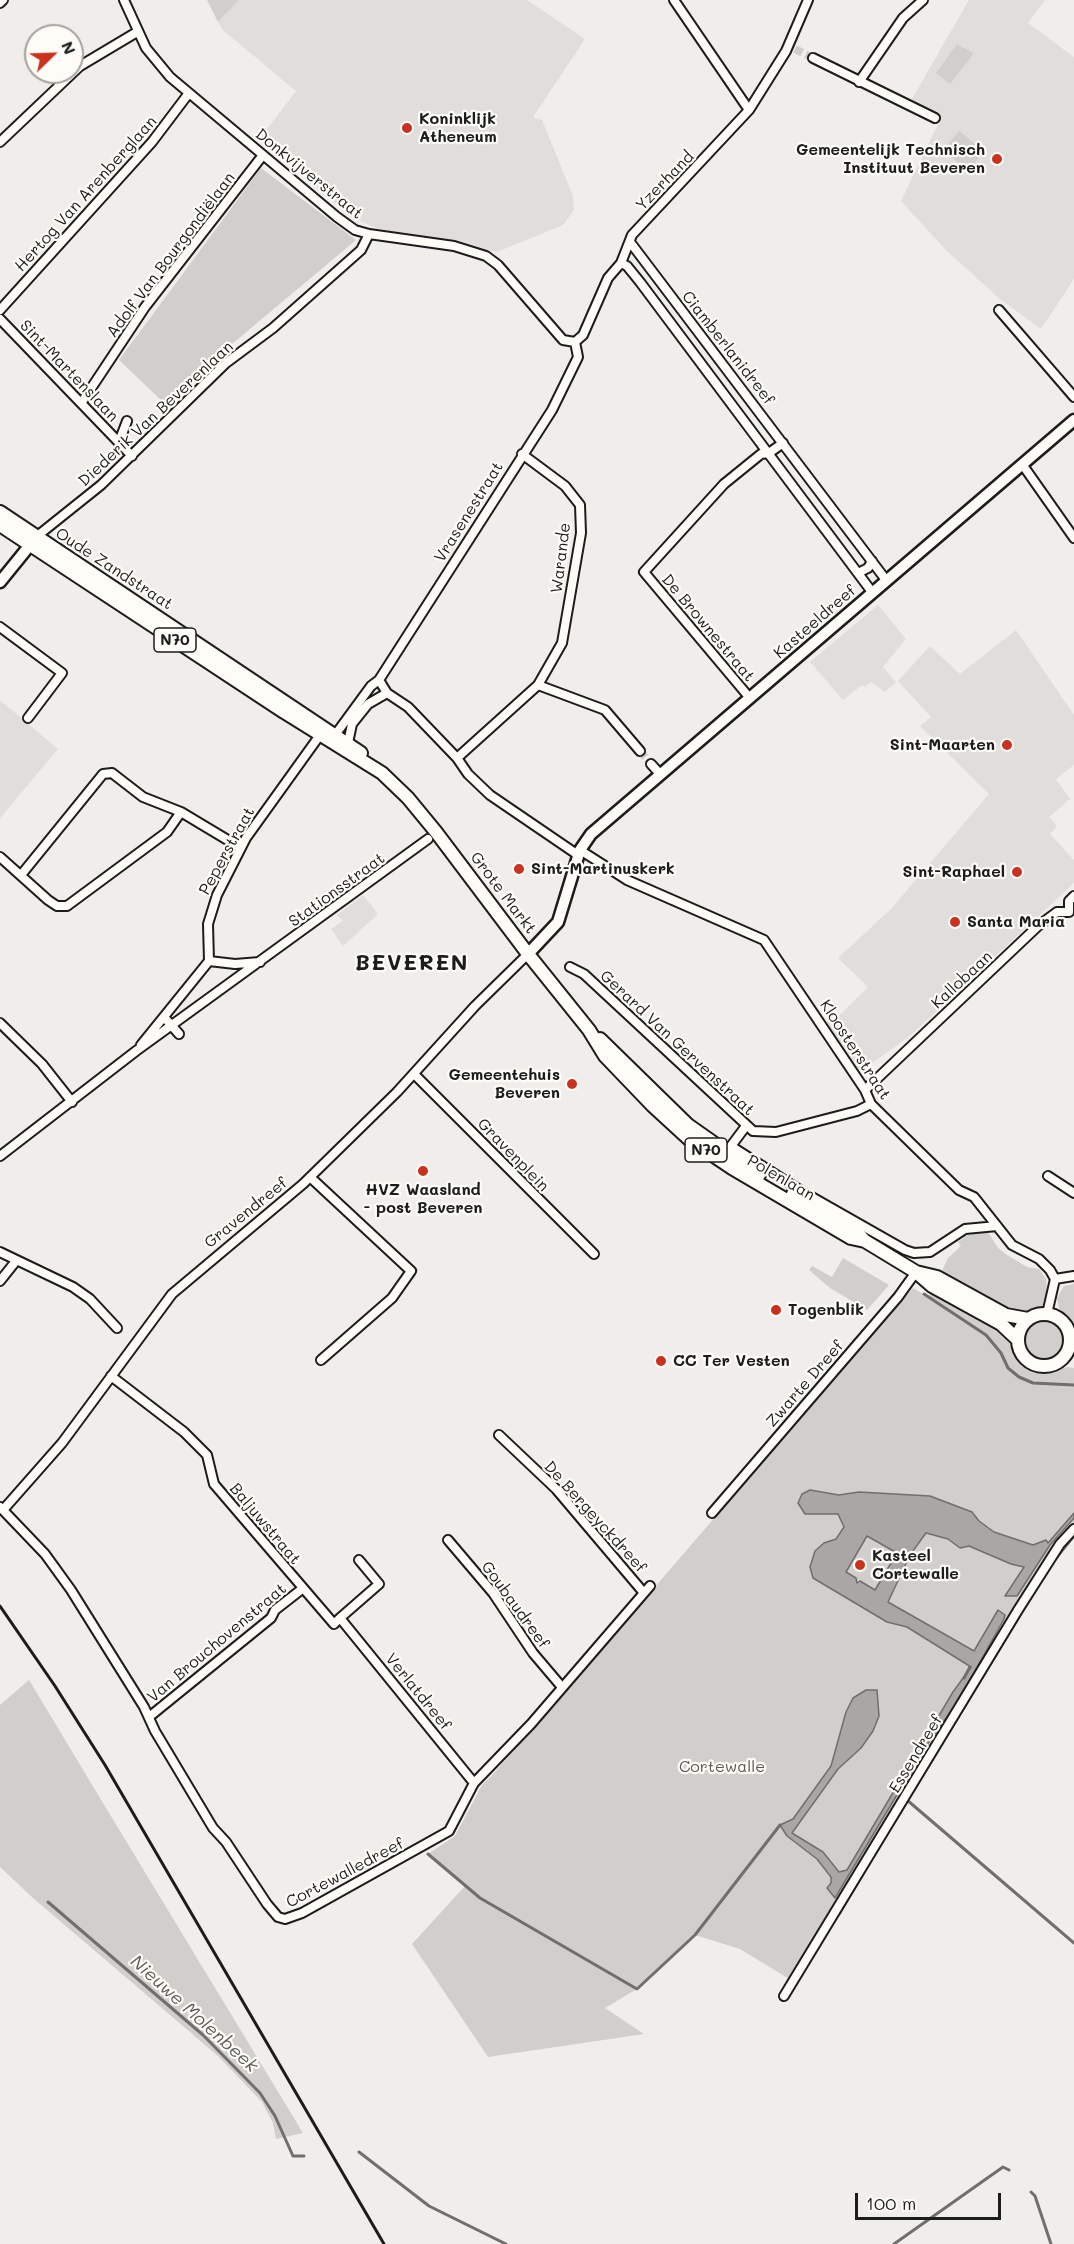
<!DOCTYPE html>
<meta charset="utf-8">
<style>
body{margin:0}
#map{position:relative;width:1074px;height:2244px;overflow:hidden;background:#f0eeea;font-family:Mali,sans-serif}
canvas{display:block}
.north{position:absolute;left:24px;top:24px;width:60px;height:60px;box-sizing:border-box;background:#fdfcf7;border:2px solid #a3a29f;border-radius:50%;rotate:67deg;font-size:16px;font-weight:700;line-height:24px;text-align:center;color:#1c1c1c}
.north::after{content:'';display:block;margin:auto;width:21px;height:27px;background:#c8321e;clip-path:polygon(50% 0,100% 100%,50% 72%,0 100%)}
.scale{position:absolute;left:855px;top:2193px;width:146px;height:27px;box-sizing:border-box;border:3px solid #1c1c1c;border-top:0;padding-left:8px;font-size:18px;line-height:21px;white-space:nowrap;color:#1c1c1c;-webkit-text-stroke:4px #fdfcf7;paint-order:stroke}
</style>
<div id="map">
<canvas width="1074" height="2244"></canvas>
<div class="north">N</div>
<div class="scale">100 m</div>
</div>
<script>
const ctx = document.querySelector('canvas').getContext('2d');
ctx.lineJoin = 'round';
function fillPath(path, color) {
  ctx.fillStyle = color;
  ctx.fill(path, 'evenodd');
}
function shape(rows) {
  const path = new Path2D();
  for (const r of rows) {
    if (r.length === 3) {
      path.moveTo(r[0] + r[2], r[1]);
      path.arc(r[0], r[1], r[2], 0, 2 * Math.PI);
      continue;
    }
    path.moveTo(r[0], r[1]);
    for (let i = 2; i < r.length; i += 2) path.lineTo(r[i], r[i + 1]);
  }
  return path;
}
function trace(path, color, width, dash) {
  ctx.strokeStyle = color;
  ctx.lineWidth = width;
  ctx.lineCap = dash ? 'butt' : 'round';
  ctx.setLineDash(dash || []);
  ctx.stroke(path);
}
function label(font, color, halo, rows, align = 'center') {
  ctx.font = font + ' Mali,sans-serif';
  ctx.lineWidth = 4.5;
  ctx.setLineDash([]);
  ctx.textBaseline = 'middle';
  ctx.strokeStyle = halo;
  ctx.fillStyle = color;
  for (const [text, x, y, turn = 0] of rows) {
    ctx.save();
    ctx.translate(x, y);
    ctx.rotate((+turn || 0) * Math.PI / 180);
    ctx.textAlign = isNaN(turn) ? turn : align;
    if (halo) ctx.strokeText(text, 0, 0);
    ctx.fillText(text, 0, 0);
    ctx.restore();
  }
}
fillPath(shape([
 [239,0,527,0,585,39,533,117,542,120,573,196,574,210,563,225,497,252,379,229,350,217,261,137,296,91,223,30,218,22],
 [969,0,1045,0,1028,23,1074,57,1074,279,1041,329,1000,299,946,250,901,201,941,118,910,102],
 [878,605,906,639,883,667,896,682,885,692,871,682,865,687,862,685,843,700,810,662],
 [1016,630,1074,715,1074,765,1056,779,1070,799,1049,817,1057,826,1050,834,1074,860,1074,883,912,1034,859,1073,823,1025,842,1013,868,987,838,958,891,909,989,794,920,726,931,717,898,681,930,646,960,674],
 [0,700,58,749,0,818],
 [363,895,378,914,343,946,331,929,343,921,337,915]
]), '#e0deda');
fillPath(shape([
 [207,0,239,0,218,22],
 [957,44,973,53,972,56,950,84,936,73],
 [959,131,984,151,969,171,943,150],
 [261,168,356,240,163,402,119,360],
 [986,1229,998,1248,1007,1255,1027,1267,1039,1269,1046,1279,1047,1296,1043,1307,1032,1314,1019,1317,940,1275,948,1258,961,1246,958,1242,966,1236],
 [843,1258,889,1285,867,1310,830,1288,809,1270,812,1266,832,1277],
 [1074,1284,1074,1329,1060,1314,1057,1298,1064,1286],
 [913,1288,928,1297,932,1292,998,1328,1011,1340,1016,1356,1028,1368,1046,1372,1068,1367,1074,1368,1074,1524,1058,1542,791,1980,740,1949,695,1935,637,1989,605,2008,644,2034,488,2057,412,1944,465,1886,428,1854,455,1836,482,1785,495,1772],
 [1044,1340,20],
 [29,1680,103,1803,303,2133,276,2139,273,2123,262,2102,218,2056,33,1898,0,1867,0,1705]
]), '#d0cfcc');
const water = shape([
 [810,1490,839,1495,859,1492,930,1496,972,1512,979,1521,994,1532,1033,1545,1046,1540,1048,1543,1074,1513,1074,1518,1050,1545,1017,1596,1005,1596,1024,1567,1011,1564,969,1546,960,1548,948,1539,926,1533,910,1555,888,1602,974,1651,998,1610,1005,1615,1004,1619,956,1705,930,1740,835,1898,827,1888,831,1883,831,1877,817,1859,787,1836,780,1825,793,1819,831,1766,846,1712,853,1698,866,1690,877,1690,879,1716,873,1731,861,1748,838,1769,792,1833,823,1852,839,1872,847,1870,953,1692,971,1667,907,1627,887,1622,813,1578,810,1567,815,1551,824,1543,836,1539,844,1527,838,1514,805,1514,798,1503,802,1494,810,1490],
 [867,1536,897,1553,875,1590,860,1581,857,1583,856,1578,846,1572,867,1536]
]);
fillPath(water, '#a8a7a3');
trace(water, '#706f6d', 1.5);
trace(shape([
 [924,1294,986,1335,1001,1353,1008,1368,1019,1377,1033,1383,1074,1385],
 [1052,1563,1074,1536],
 [964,1678,970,1667],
 [907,1800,1074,1943],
 [893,1824,1042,1579],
 [428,1854,480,1898,637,1989,695,1935,780,1825],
 [48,1902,203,2035,260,2093,275,2116,293,2156,304,2156],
 [839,1914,880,1845],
 [359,2152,429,2206,506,2244],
 [1031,2192,1035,2196,1051,2244],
 [894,2244,1003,2167,1009,2170]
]), '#706f6d', 3);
trace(shape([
 [795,49,813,58],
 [640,751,651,764]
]), '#d0cecb', 8, [8, 4]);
const street = shape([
 [124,0,146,48,170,77,337,217,355,230,369,234,454,246,486,256,498,265,563,340,575,342],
 [674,0,749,110],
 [0,3,3,0],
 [813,58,935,118],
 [859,82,903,18,923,0],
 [0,142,80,66,137,32],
 [630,242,886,580],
 [621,263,627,266,640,282,872,592],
 [0,310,152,142,189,93],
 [999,310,1074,397],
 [0,319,132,456],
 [575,342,583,335,608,278,621,263,632,235,749,110,786,51,808,0],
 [82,402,145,307,263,155],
 [119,442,127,421],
 [1022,464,1074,538],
 [36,537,101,485,226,363,273,328,361,250,369,234],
 [858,573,868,568,872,561],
 [0,627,62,673,28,718],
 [379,680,387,693,408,707,457,758,468,774,490,795,578,855],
 [538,685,605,710,640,751],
 [749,697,644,572,724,484,761,454,769,453,783,443],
 [338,731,371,686,379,680,552,410,578,357,575,342],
 [348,743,352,724,368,704,387,693],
 [457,758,538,685,562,643,581,533,580,505,565,486,522,454],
 [651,764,660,774],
 [580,850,627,880,764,940,865,1090,871,1104,959,1190,974,1197,1012,1245,1039,1259,1050,1270,1055,1279,1047,1314],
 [0,857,48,900,57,906,67,906,167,832,181,812],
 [21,875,103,774,112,773,143,797,181,812,241,848],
 [1069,912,1069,901,1074,896],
 [209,961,208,924,217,895,246,838,320,735],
 [570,967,584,974,753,1131,776,1132,857,1111,871,1104],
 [164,1017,179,1034],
 [0,1023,42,1064,72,1102],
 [141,1045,209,961,235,964,260,962],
 [414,1074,594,1254],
 [865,1090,1038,926,1057,912,1069,912],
 [746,1126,731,1146,803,1192,905,1250,914,1253,930,1252,965,1229,997,1226],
 [0,1156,136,1051,428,839],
 [1048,1176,1074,1193],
 [310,1177,411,1271,392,1298,321,1360],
 [0,1252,73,1287,90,1299,117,1328],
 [1055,1279,1074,1276],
 [0,1281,16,1261],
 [111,1376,184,1432,207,1455,214,1484,334,1624,340,1618,474,1783],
 [499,1435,556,1489,644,1593],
 [0,1507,45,1554,71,1590,144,1707,155,1731,213,1828,226,1842,267,1904,278,1917,285,1919,302,1913,449,1831,474,1783,531,1724,650,1586],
 [3,1510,62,1443,172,1294,303,1184,397,1092,475,1006,528,954],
 [712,1513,898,1297,916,1272],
 [448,1540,493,1593,533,1653,561,1686],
 [340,1618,379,1584,359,1560],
 [149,1717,271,1618,275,1610,302,1589],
 [784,1996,1018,1610,1060,1544,1074,1529]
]);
const secondary = shape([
 [0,582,30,545],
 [528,954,558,922,580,850,591,834,1074,420]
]);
const primary = shape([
 [0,512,361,753],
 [0,525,284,712,382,773,408,798,436,832,528,954,589,1030,605,1056,652,1105,689,1139,732,1168,851,1238,865,1241],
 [600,1039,688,1125,759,1175],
 [793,1194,855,1230,865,1241,916,1272,937,1277,1006,1315,1028,1319],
 [917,1273,932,1286,1001,1324,1017,1339],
 [1044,1340,26]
]);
trace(street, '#1c1c1c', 12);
trace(secondary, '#1c1c1c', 15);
trace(primary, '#1c1c1c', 16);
trace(street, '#fdfcf7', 8);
trace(secondary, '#fdfcf7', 10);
trace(primary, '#fdfcf7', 12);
trace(shape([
 [0,1606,55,1686,105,1765,384,2244]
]), '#1c1c1c', 3);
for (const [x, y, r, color] of [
 [407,128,6,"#c8321e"],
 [997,159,6,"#c8321e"],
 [1007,745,6,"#c8321e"],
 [519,869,6,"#c8321e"],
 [1017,872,6,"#c8321e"],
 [955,922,6,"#c8321e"],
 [572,1084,6,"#c8321e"],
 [423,1171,6,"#c8321e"],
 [776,1310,6,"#c8321e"],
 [661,1361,6,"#c8321e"],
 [860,1565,6,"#c8321e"]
]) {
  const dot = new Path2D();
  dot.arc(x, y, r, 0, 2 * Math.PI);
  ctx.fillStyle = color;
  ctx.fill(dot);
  trace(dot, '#fdfcf7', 2);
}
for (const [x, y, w] of [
 [175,640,42],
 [706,1150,42]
]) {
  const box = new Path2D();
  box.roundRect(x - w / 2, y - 12, w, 24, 4.5);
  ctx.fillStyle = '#fdfcf7';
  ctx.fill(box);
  trace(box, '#1c1c1c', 1.5);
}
label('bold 15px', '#1c1c1c', null, [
 ["N70",175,640],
 ["N70",706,1150]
]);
label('bold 16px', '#1c1c1c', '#fdfcf7', [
 ["Koninklijk",419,119],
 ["Atheneum",419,137],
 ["Gemeentelijk Technisch",985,150,"right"],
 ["Instituut Beveren",985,168,"right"],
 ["Sint-Maarten",995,745,"right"],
 ["Sint-Martinuskerk",531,869],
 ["Sint-Raphael",1005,872,"right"],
 ["Santa Maria",967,922],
 ["Gemeentehuis",560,1075,"right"],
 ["Beveren",560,1093,"right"],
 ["HVZ Waasland",423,1190,"center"],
 ["- post Beveren",423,1208,"center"],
 ["Togenblik",788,1310],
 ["CC Ter Vesten",673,1361],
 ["Kasteel",872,1556],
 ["Cortewalle",872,1574]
], 'left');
label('16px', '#1c1c1c', '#fdfcf7', [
 ["Donkvijverstraat",309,174,39],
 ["Yzerhand",665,181,-46],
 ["Hertog Van Arenberglaan",86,194,-48],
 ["Adolf Van Bourgondiëlaan",171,255,-53],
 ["Ciamberlanidreef",728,348,52],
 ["Sint-Martenslaan",69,371,46],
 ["Diederik Van Beverenlaan",156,414,-43],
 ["Vrasenestraat",469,512,-58],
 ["Warande",561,558,-83],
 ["Oude Zandstraat",114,569,33],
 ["Kasteeldreef",815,622,-41],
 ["De Brownestraat",708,628,50],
 ["Peperstraat",227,851,-61],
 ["Stationsstraat",337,890,-36],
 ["Grote Markt",503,893,53],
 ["Kallobaan",962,980,-43],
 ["Gerard Van Gervenstraat",677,1043,43],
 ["Kloosterstraat",855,1050,57],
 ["Gravenplein",513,1155,46],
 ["Polenlaan",781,1178,30],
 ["Gravendreef",246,1213,-39],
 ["Zwarte Dreef",805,1384,-49],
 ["De Bergeyckdreef",595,1517,48],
 ["Baljuwstraat",265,1524,50],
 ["Goubaudreef",515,1605,54],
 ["Van Brouchovenstraat",217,1643,-40],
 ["Verlatdreef",418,1692,51],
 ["Essendreef",916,1754,-59],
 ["Cortewalledreef",345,1873,-28]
]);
label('16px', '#5b5b5a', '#fdfcf7', [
 ["Cortewalle",722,1767]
]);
label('italic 18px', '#5b5b59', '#fdfcf7', [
 ["Nieuwe Molenbeek",194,2014,42]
]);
ctx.letterSpacing = '1.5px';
label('bold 22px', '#1c1c1c', '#fdfcf7', [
 ["BEVEREN",412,963]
]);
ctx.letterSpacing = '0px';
</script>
